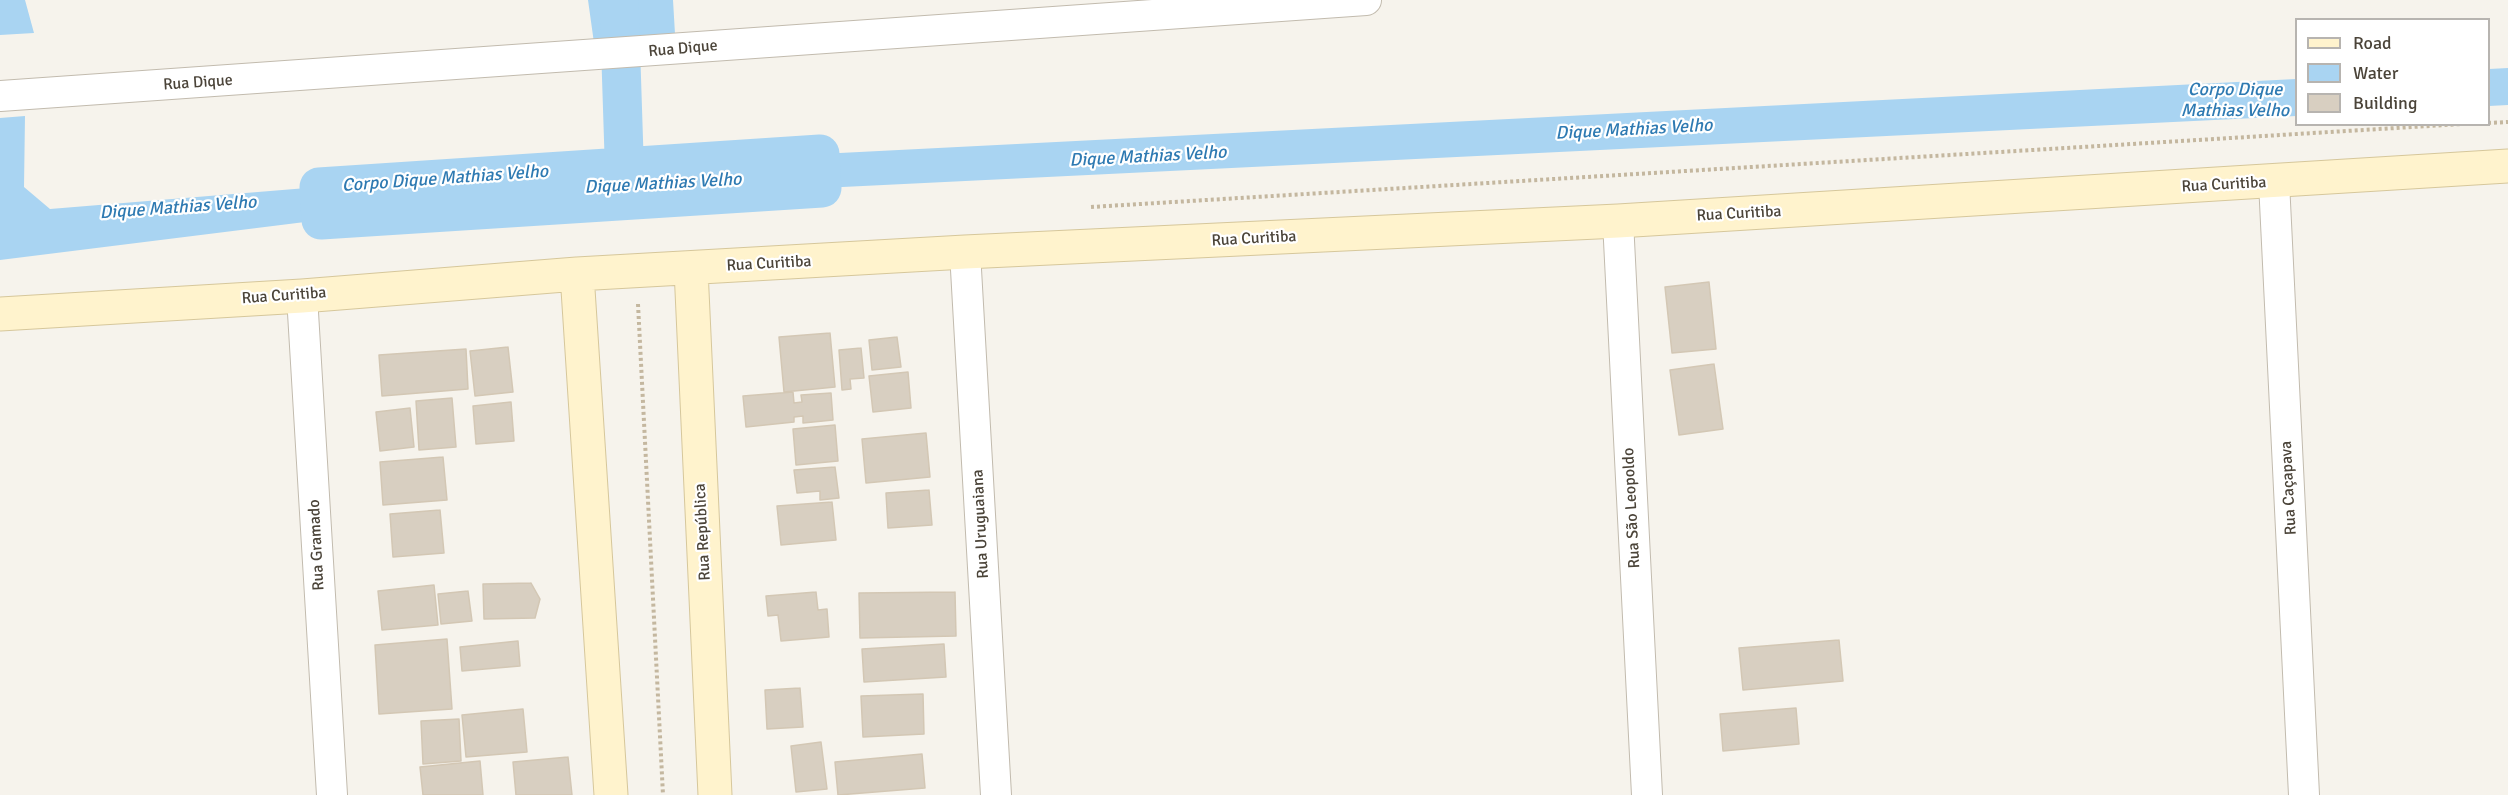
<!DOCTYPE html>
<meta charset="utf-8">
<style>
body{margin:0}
#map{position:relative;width:2508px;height:795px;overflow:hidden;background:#f6f3ec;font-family:Signika,sans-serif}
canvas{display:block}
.legend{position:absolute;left:2295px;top:18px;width:195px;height:108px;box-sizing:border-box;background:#fff;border:2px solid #b7b4b0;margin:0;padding:8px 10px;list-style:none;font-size:18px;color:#4b4439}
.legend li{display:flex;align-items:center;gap:12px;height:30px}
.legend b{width:30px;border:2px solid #b7b4b0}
</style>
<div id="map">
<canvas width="2508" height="795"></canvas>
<ul class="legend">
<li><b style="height:8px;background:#fff3cd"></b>Road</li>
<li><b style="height:16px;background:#a9d4f2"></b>Water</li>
<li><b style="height:16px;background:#d8cfc1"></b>Building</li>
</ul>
</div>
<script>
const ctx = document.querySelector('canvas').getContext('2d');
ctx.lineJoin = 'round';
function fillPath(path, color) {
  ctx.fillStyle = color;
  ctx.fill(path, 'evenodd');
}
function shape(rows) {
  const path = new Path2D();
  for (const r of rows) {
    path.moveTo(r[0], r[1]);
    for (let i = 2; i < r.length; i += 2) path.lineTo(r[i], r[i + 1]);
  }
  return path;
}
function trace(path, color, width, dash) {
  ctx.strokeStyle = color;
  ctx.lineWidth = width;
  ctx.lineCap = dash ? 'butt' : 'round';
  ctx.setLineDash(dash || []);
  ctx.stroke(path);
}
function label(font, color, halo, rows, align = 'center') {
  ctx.font = font + ' Signika,sans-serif';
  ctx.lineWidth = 4.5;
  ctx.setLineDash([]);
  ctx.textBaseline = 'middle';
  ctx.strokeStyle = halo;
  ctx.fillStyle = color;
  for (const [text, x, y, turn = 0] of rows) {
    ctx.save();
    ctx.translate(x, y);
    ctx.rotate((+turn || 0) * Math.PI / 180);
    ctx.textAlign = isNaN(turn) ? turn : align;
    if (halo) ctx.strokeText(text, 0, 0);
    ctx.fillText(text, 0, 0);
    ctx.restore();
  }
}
fillPath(shape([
 [0,0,25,0,34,33,0,35],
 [588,0,673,0,675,34,594,43],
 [2508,68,2508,105,2489,106,2489,69],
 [2296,79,2296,116,822,188,820,154],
 [25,116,24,187,50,209,319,187,321,220,0,260,0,118]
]), '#a9d4f2');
trace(shape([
 [306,200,625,186,835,172]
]), '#a9d4f2', 10);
trace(shape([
 [619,0,625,186],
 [820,154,822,188,321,220,319,187,820,154]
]), '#a9d4f2', 39);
const building = shape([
 [1709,282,1716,349,1672,353,1665,287,1709,282],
 [830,333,835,387,784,392,779,337,830,333],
 [897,337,901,367,872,370,869,340,897,337],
 [508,347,513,392,475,396,470,351,508,347],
 [861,348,864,378,850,379,851,389,842,390,839,350,861,348],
 [466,349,468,389,382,396,379,355,466,349],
 [1714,364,1723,429,1679,435,1670,370,1714,364],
 [908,372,911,408,873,412,869,376,908,372],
 [793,392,794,403,802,402,801,395,831,393,833,420,803,423,803,416,794,417,794,422,746,427,743,396,793,392],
 [452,398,456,447,419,450,416,401,452,398],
 [511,402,514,441,476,444,473,406,511,402],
 [410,408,414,447,380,451,376,412,410,408],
 [835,425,838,461,796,465,793,429,835,425],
 [926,433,930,477,866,483,862,439,926,433],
 [443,457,447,500,383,505,380,462,443,457],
 [835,467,839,498,820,500,820,491,797,493,794,470,835,467],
 [929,490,932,525,888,528,886,493,929,490],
 [832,502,836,540,781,545,777,506,832,502],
 [440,510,444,553,393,557,390,514,440,510],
 [531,583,540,599,535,618,484,619,483,584,531,583],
 [434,585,438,625,382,630,378,591,434,585],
 [468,591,472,621,441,624,438,594,468,591],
 [816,592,818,610,827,609,829,637,781,641,778,615,768,616,766,596,816,592],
 [955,592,956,636,860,638,859,593,955,592],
 [447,639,452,709,379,714,375,645,447,639],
 [1839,640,1843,681,1743,690,1739,648,1839,640],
 [518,641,520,666,462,671,460,647,518,641],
 [944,644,946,677,864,682,862,649,944,644],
 [800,688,803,727,767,729,765,690,800,688],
 [923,694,924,734,863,737,861,696,923,694],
 [1796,708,1799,744,1723,751,1720,714,1796,708],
 [523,709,527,752,466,757,462,715,523,709],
 [459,719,461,761,423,764,421,721,459,719],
 [821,742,827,789,796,792,791,746,821,742],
 [922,754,925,788,838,795,835,762,922,754],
 [568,757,572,795,516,795,513,762,568,757],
 [480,761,483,795,423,795,420,767,480,761]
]);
fillPath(building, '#d8cfc1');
trace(building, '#d3c7b4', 1.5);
const street = shape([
 [0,96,1366,0],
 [2274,182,2304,795],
 [1618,221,1647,795],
 [965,252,996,795],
 [302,296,332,795]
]);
const secondary = shape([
 [691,269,715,795],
 [577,274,611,795],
 [0,314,302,296,577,274,965,252,1618,221,2508,166]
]);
trace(street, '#c2bbae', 32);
trace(secondary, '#d6c79b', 35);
trace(shape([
 [2488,123,2508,122],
 [1091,207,2462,124],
 [638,304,663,795]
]), '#c4b79f', 4, [3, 3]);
trace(street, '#fff', 30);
trace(secondary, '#fff3cd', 33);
label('16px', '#4b4439', '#fff', [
 ["Rua Dique",683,49,-5],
 ["Rua Dique",198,83,-4],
 ["Rua Curitiba",2224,185,-3],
 ["Rua Curitiba",1739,214,-3],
 ["Rua Curitiba",1254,239,-3],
 ["Rua Curitiba",769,264,-3],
 ["Rua Curitiba",284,296,-4],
 ["Rua Caçapava",2289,488,-93],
 ["Rua São Leopoldo",1632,508,-93],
 ["Rua Uruguaiana",981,524,-93],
 ["Rua República",703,532,-93],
 ["Rua Gramado",317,545,-93]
]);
label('italic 18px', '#2e7ab2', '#fff', [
 ["Corpo Dique",2235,90],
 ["Mathias Velho",2235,111],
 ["Dique Mathias Velho",1634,130,-3],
 ["Dique Mathias Velho",1148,157,-3],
 ["Corpo Dique Mathias Velho",445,179,-4],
 ["Dique Mathias Velho",663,184,-3],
 ["Dique Mathias Velho",178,208,-4]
]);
</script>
